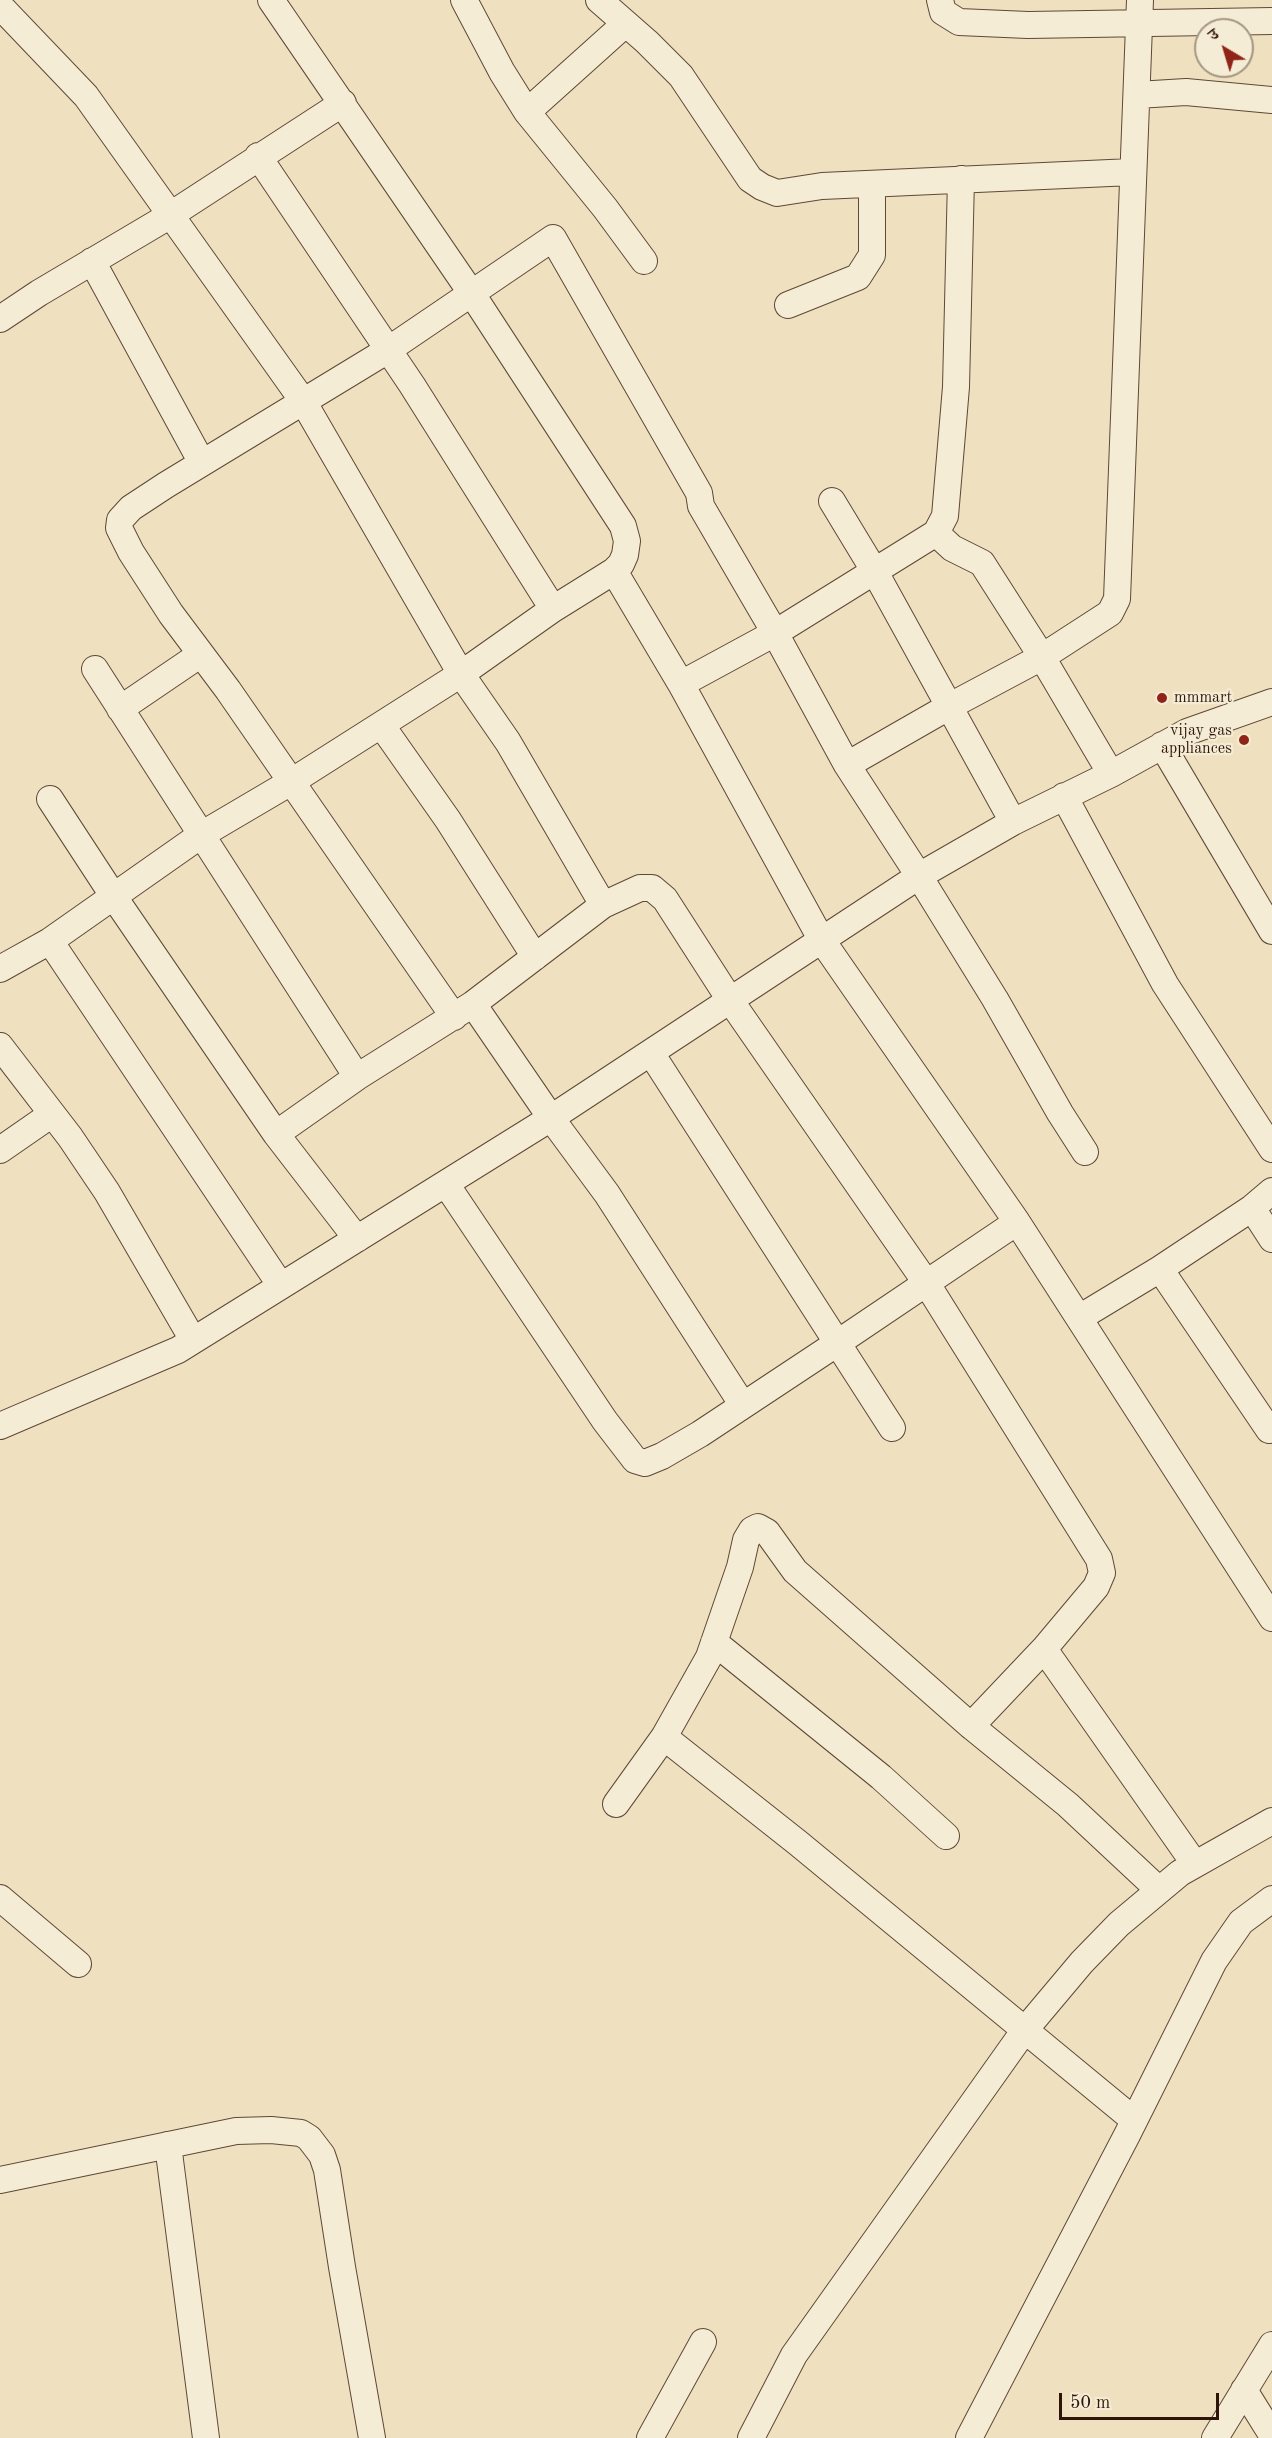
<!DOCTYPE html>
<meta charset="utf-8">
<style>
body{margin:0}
#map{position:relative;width:1272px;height:2438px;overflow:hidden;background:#efe1bf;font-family:"Old Standard TT","Noto Serif Devanagari",serif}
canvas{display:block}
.north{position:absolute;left:1194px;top:18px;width:60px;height:60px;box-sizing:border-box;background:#f5ecd5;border:2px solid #a59684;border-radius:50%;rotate:322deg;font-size:16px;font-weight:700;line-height:24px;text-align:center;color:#2e150a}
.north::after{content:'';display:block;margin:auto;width:21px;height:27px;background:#8f2418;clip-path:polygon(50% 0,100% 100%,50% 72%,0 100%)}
.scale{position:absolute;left:1059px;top:2393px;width:160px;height:27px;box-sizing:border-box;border:3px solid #2e150a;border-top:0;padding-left:8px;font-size:18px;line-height:21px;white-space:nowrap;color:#2e150a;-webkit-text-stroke:4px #f5ecd5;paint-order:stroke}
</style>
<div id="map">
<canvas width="1272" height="2438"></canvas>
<div class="north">उ</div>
<div class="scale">50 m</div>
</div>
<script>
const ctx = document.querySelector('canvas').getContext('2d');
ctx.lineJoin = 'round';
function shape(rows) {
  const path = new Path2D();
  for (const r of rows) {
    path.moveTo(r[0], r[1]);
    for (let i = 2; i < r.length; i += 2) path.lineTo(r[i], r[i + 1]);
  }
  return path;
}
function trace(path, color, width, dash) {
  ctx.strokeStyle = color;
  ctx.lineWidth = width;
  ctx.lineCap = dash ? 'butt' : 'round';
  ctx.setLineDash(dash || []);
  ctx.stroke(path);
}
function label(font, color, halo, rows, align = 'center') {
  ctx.font = font + ' "Old Standard TT",serif';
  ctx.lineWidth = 4.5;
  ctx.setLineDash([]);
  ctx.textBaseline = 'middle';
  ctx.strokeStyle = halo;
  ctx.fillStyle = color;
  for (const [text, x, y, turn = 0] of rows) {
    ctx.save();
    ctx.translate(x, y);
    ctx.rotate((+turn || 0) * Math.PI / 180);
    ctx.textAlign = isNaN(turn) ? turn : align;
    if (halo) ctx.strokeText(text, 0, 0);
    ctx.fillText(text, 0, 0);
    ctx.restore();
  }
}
const minor = shape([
 [464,0,502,72,527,112],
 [599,0,647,42,681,76,750,179,762,187,777,193,822,186,1132,172],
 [940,0,943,12,959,22,1028,25,1272,21],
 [0,6,86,96,303,401,461,674,508,742,603,905],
 [625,24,527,112,605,208,644,261],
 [1137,95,1186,92,1272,100],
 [258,156,412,385,553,609],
 [961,179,956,387,945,516,936,533,952,548,982,563,1042,657,1111,774],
 [92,261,202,463],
 [788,305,858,277,872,255,872,184],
 [0,319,39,293,169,216,343,103],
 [832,501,875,572,1013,822],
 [614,571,681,684,821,939,1017,1222,1272,1618],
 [95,669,357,1077],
 [681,684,775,633,936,533],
 [120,709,201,654],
 [382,726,448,820,535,957],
 [1162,745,1272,931],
 [847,765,950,706,1042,657,1110,613,1117,599,1140,0],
 [1064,796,1165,984,1272,1149],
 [50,799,114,897,276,1134,357,1239],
 [50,941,281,1286],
 [0,969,50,941,201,835,291,782,461,674,553,609,614,571,621,564,625,555,627,541,623,526,472,294,271,0],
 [473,1004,551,1118,607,1194,742,1404],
 [454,1017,228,690,171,614,131,552,119,528,120,520,131,508,166,485,388,350,553,238,699,493,701,506,775,633,847,765,919,876,995,999,1060,1113,1085,1152],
 [0,1046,70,1137,107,1192,193,1340],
 [651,1053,892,1428],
 [276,1134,357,1077,473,1004,603,905,640,888,652,888,665,899,730,1000,927,1284,1099,1559,1102,1573,1096,1587,1044,1649,971,1726],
 [0,1150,52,1114],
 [446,1184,605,1421,635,1460,645,1463,662,1456,700,1434,836,1344,1017,1222],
 [1252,1208,1272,1239],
 [1160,1269,1269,1430],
 [1079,1318,1160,1269,1252,1208,1272,1191],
 [0,1426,178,1350,551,1118,919,876,1013,822,1111,774,1187,732,1272,702],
 [714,1642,881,1777,946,1836],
 [1044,1649,1194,1863],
 [664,1737,798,1843,1134,2120],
 [616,1804,664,1737,709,1657,740,1567,746,1540,752,1530,758,1527,767,1532,795,1571,971,1726,1068,1805,1159,1890],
 [0,1898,78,1964],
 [168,2145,206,2438],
 [0,2180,236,2131,271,2130,301,2133,309,2138,322,2155,327,2170,342,2267,372,2438],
 [1244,2390,1272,2435],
 [650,2438,703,2342],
 [751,2438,794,2355,1024,2031,1082,1962,1119,1924,1180,1873,1272,1821],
 [969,2438,1127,2135,1214,1961,1241,1922,1272,1899],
 [1215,2438,1272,2345]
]);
trace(minor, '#5e4837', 28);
trace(minor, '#f5ecd5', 26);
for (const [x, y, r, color] of [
 [1162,698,6,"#8f2418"],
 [1244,740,6,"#8f2418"]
]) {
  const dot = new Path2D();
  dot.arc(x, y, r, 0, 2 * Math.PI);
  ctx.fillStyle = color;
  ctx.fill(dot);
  trace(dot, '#f5ecd5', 2);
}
label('16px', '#2e150a', '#f5ecd5', [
 ["mmmart",1174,698],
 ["vijay gas",1232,731,"right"],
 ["appliances",1232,749,"right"]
], 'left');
</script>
